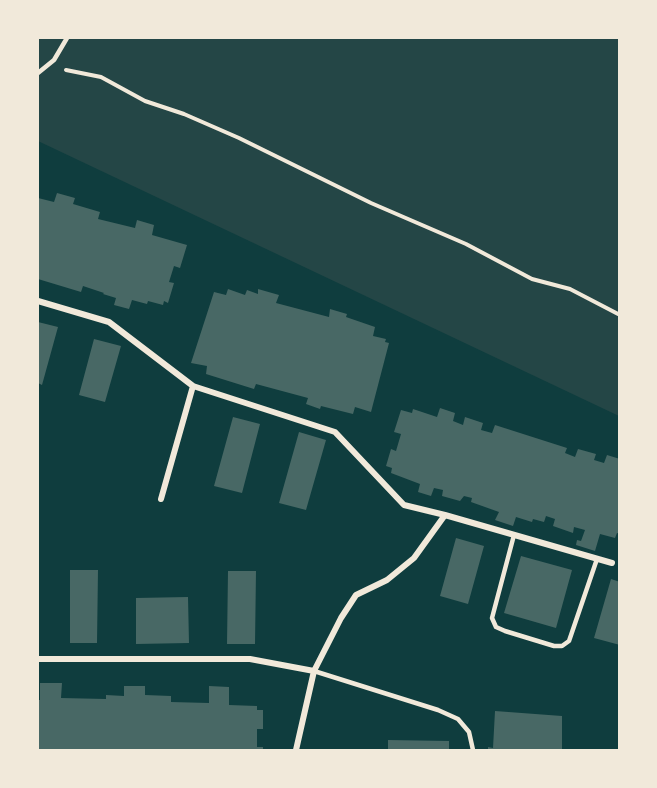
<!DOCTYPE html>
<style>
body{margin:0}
#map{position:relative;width:657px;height:788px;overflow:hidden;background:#0f3d3e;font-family:Inter,sans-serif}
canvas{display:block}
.frame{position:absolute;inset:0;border:39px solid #f1e9da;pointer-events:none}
</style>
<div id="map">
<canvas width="657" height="788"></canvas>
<div class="frame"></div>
</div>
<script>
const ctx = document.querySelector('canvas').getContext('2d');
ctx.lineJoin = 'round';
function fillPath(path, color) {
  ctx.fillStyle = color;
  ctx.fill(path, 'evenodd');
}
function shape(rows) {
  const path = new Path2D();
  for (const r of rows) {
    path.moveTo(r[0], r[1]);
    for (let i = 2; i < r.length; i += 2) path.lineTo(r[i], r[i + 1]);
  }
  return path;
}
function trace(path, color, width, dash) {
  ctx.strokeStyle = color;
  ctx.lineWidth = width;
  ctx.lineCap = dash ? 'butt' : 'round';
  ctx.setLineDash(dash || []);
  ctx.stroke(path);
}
fillPath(shape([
 [38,38,619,38,619,416,38,141]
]), '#244646');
fillPath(shape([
 [57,193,75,198,73,204,100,212,98,219,135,228,137,220,154,225,152,235,187,245,180,268,174,266,169,282,174,283,168,303,164,301,163,305,148,301,147,304,132,300,129,309,114,305,116,298,103,294,104,293,83,286,81,292,38,279,38,198,54,202],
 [228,289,245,295,247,290,258,294,258,289,279,295,276,303,329,317,330,309,347,314,346,317,375,327,373,336,386,339,385,342,389,343,371,412,355,407,353,414,321,406,320,409,306,404,308,398,256,384,254,389,206,374,207,366,191,363,214,292,226,295],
 [38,322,58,327,42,385,38,383],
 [94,339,121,346,105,402,79,395],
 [440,408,455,413,453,421,463,425,465,417,483,423,481,430,492,433,495,425,567,448,565,453,575,457,578,449,596,454,594,460,604,463,607,455,620,459,620,534,617,533,615,538,600,534,595,551,576,545,577,540,581,541,585,530,574,527,573,533,553,526,555,519,546,516,544,522,533,519,532,522,516,517,513,526,495,520,499,512,471,502,472,498,464,496,460,501,442,496,443,490,434,488,431,496,418,492,420,484,391,473,392,468,386,466,391,449,396,451,401,434,394,432,401,410,412,413,413,409,437,417],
 [233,417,260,424,242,493,214,486],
 [299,432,326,440,306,510,279,503],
 [456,538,484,546,468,604,440,596],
 [521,556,572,570,556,628,504,613],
 [70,570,98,570,97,643,70,643],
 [228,571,256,571,255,644,227,644],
 [611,579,620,582,620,645,594,638],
 [188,597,189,643,136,644,136,598],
 [40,683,62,683,61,698,106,699,106,695,124,696,124,686,145,686,145,695,171,696,171,702,209,703,209,686,229,687,229,705,257,706,257,710,263,710,263,729,257,729,257,747,263,747,263,750,38,750,38,700,40,700],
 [495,711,562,716,562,750,488,750,488,747,493,748],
 [388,740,449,741,449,750,388,750]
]), '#486865');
trace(shape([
 [66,70,101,77,145,101,184,114,239,138,371,203,466,244,532,279,570,289,620,315]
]), '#f1e9da', 4);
trace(shape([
 [38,73,54,60,67,38],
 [514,535,492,618,496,627,505,631,554,646,562,646,569,641,597,559],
 [314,671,438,710,458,719,469,732,473,750]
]), '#f1e9da', 4.5);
trace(shape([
 [38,301,109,322,193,386,335,432,404,505,445,515],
 [161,499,193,386],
 [38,659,250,659,314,671,296,750],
 [314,671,341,618,356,595,387,580,414,558,445,515,612,563]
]), '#f1e9da', 6);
</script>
